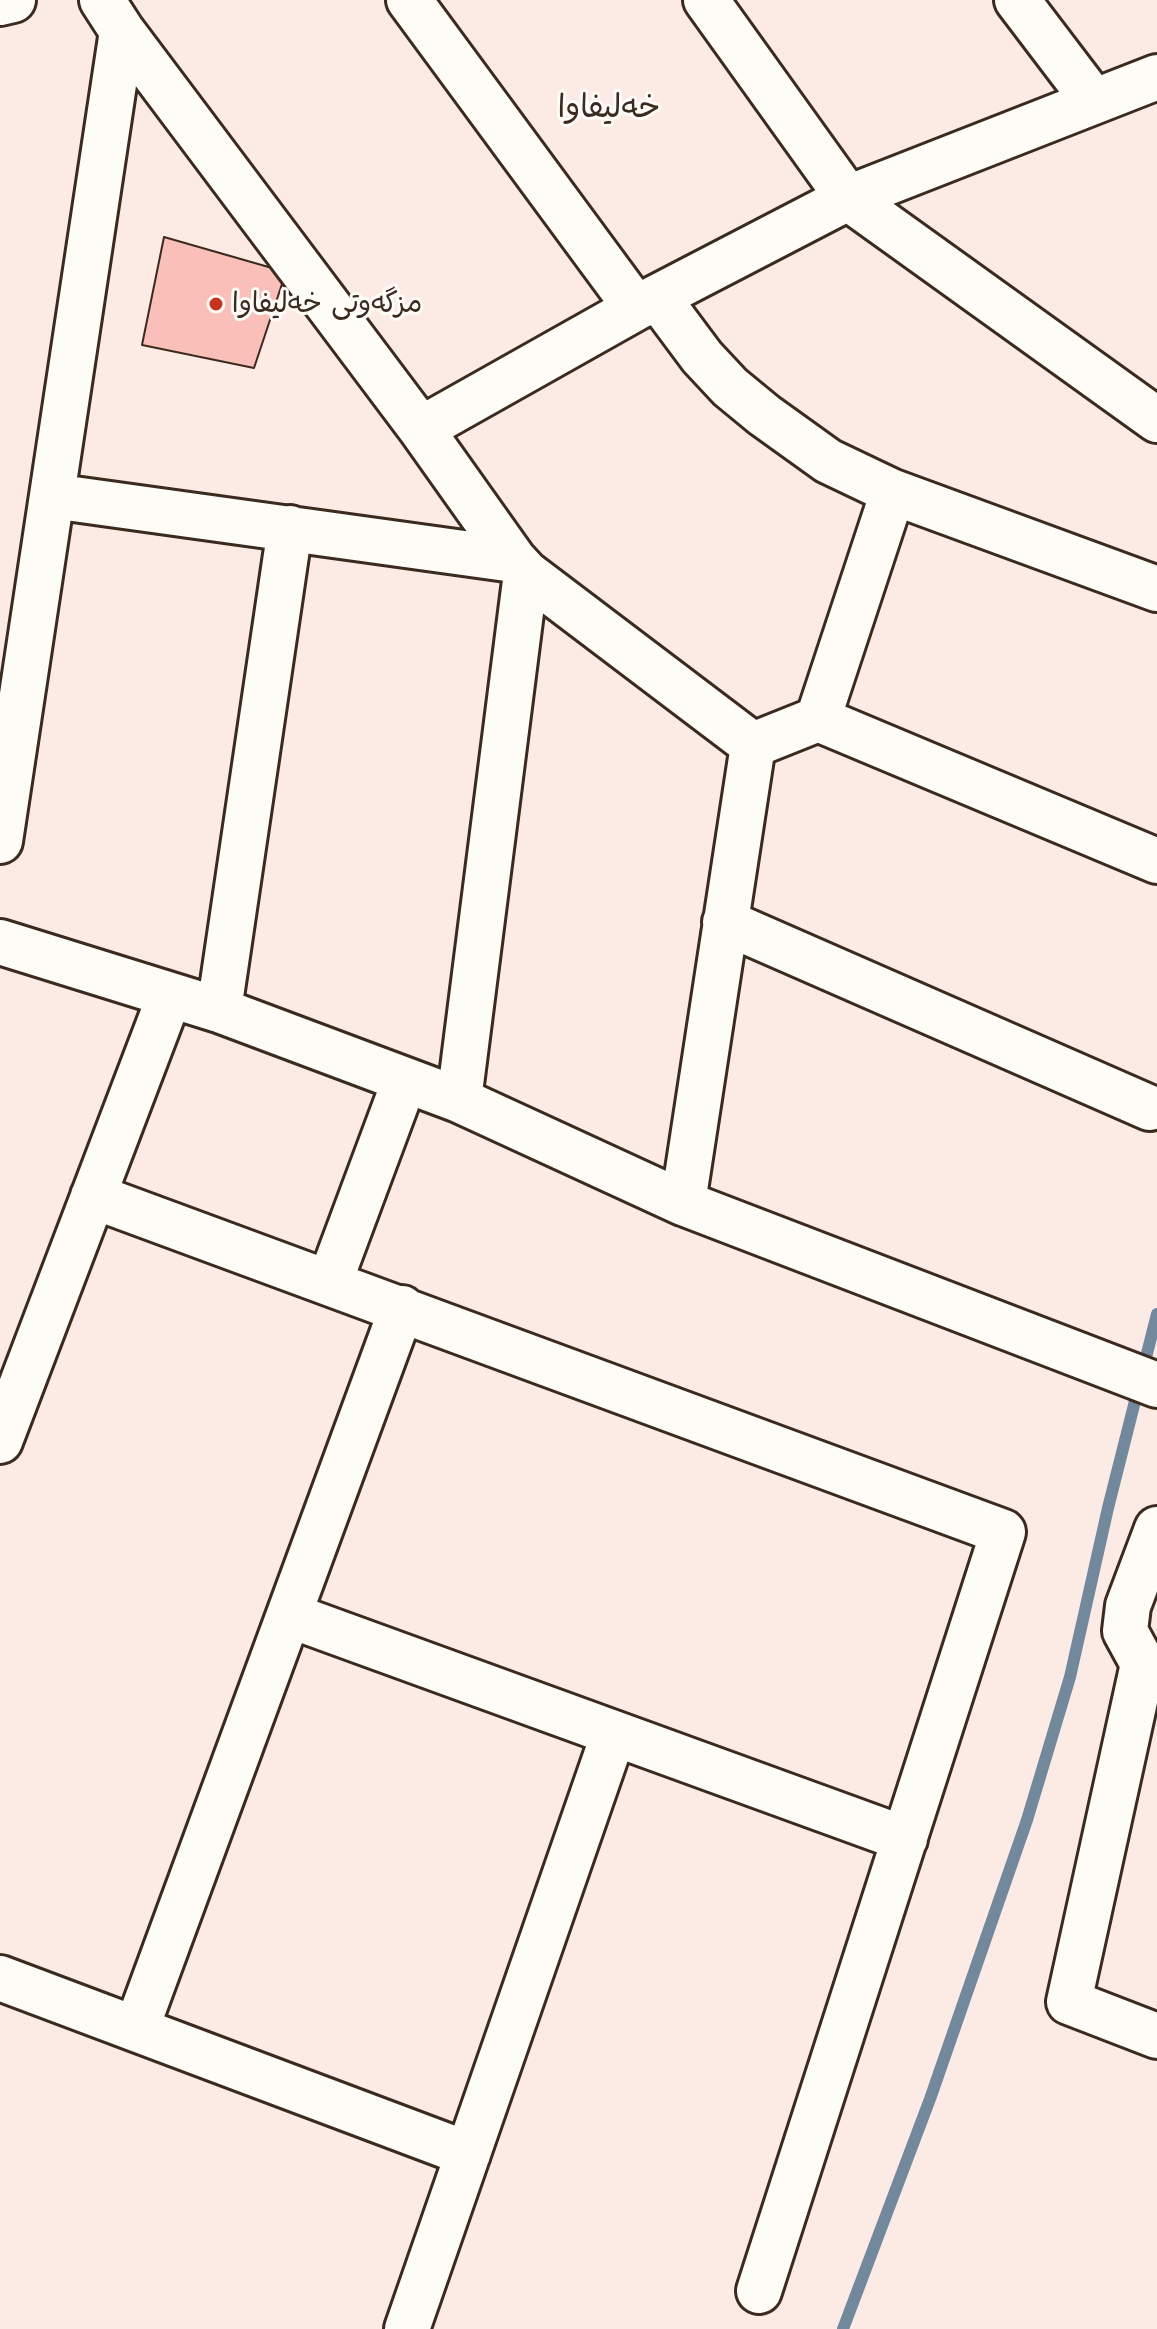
<!DOCTYPE html>
<meta charset="utf-8">
<style>
body{margin:0}
canvas{display:block;background:#fceae4}
</style>
<canvas width="1157" height="2329"></canvas>
<script>
const ctx = document.querySelector('canvas').getContext('2d');
ctx.lineJoin = 'round';
function shape(rows) {
  const path = new Path2D();
  for (const r of rows) {
    path.moveTo(r[0], r[1]);
    for (let i = 2; i < r.length; i += 2) path.lineTo(r[i], r[i + 1]);
  }
  return path;
}
function trace(path, color, width, dash) {
  ctx.strokeStyle = color;
  ctx.lineWidth = width;
  ctx.lineCap = dash ? 'butt' : 'round';
  ctx.setLineDash(dash || []);
  ctx.stroke(path);
}
function fillPath(path, color) {
  ctx.fillStyle = color;
  ctx.fill(path, 'evenodd');
}
function label(font, color, halo, rows, align = 'center') {
  ctx.font = font + ' "Comic Neue","Playpen Sans Arabic",sans-serif';
  ctx.lineWidth = 6;
  ctx.setLineDash([]);
  ctx.textBaseline = 'middle';
  ctx.strokeStyle = halo;
  ctx.fillStyle = color;
  for (const [text, x, y, turn = 0] of rows) {
    ctx.save();
    ctx.translate(x, y);
    ctx.rotate((+turn || 0) * Math.PI / 180);
    ctx.textAlign = isNaN(turn) ? turn : align;
    if (halo) ctx.strokeText(text, 0, 0);
    ctx.fillText(text, 0, 0);
    ctx.restore();
  }
}
trace(shape([
 [843,2329,930,2099,1027,1820,1070,1677,1108,1508,1157,1314]
]), '#72889d', 12);
const building = shape([
 [164,237,286,272,254,368,142,345,164,237]
]);
fillPath(building, '#fbbfb9');
trace(building, '#3b2a1e', 2);
const minor = shape([
 [102,0,122,31,421,429,514,560,526,573,753,745,683,1203],
 [409,0,636,308],
 [706,0,848,198,1157,420],
 [1017,0,1093,100],
 [0,3,13,0],
 [658,298,702,357,730,387,764,415,828,461,893,492,1157,589],
 [421,429,636,308,848,198,1157,77],
 [52,496,514,560],
 [818,719,893,492],
 [753,745,818,719,1157,861],
 [0,841,122,31],
 [725,922,1150,1108],
 [0,942,219,1010,459,1100,683,1203,1157,1385],
 [219,1010,290,528],
 [459,1100,526,573],
 [93,1196,1003,1532,759,2291],
 [330,1281,405,1080],
 [0,1441,170,995],
 [1157,1529,1128,1606,1125,1631,1143,1664,1157,1669],
 [289,1615,905,1839],
 [1143,1664,1069,2002,1157,2036],
 [0,1978,468,2154],
 [137,2027,402,1308],
 [407,2329,614,1733]
]);
trace(minor, '#3b2a1e', 50);
trace(minor, '#fdfcf7', 44);
for (const [x, y, r, color] of [
 [216,304,8,"#c8321e"]
]) {
  const dot = new Path2D();
  dot.arc(x, y, r, 0, 2 * Math.PI);
  ctx.fillStyle = color;
  ctx.fill(dot);
  trace(dot, '#fdfcf7', 3);
}
label('28px', '#3b2a1e', '#fdfcf7', [
 ["مزگەوتی خەلیفاوا",232,304]
], 'left');
label('32px', '#3b2a1e', '#fdfcf7', [
 ["خەلیفاوا",609,108]
]);
</script>
